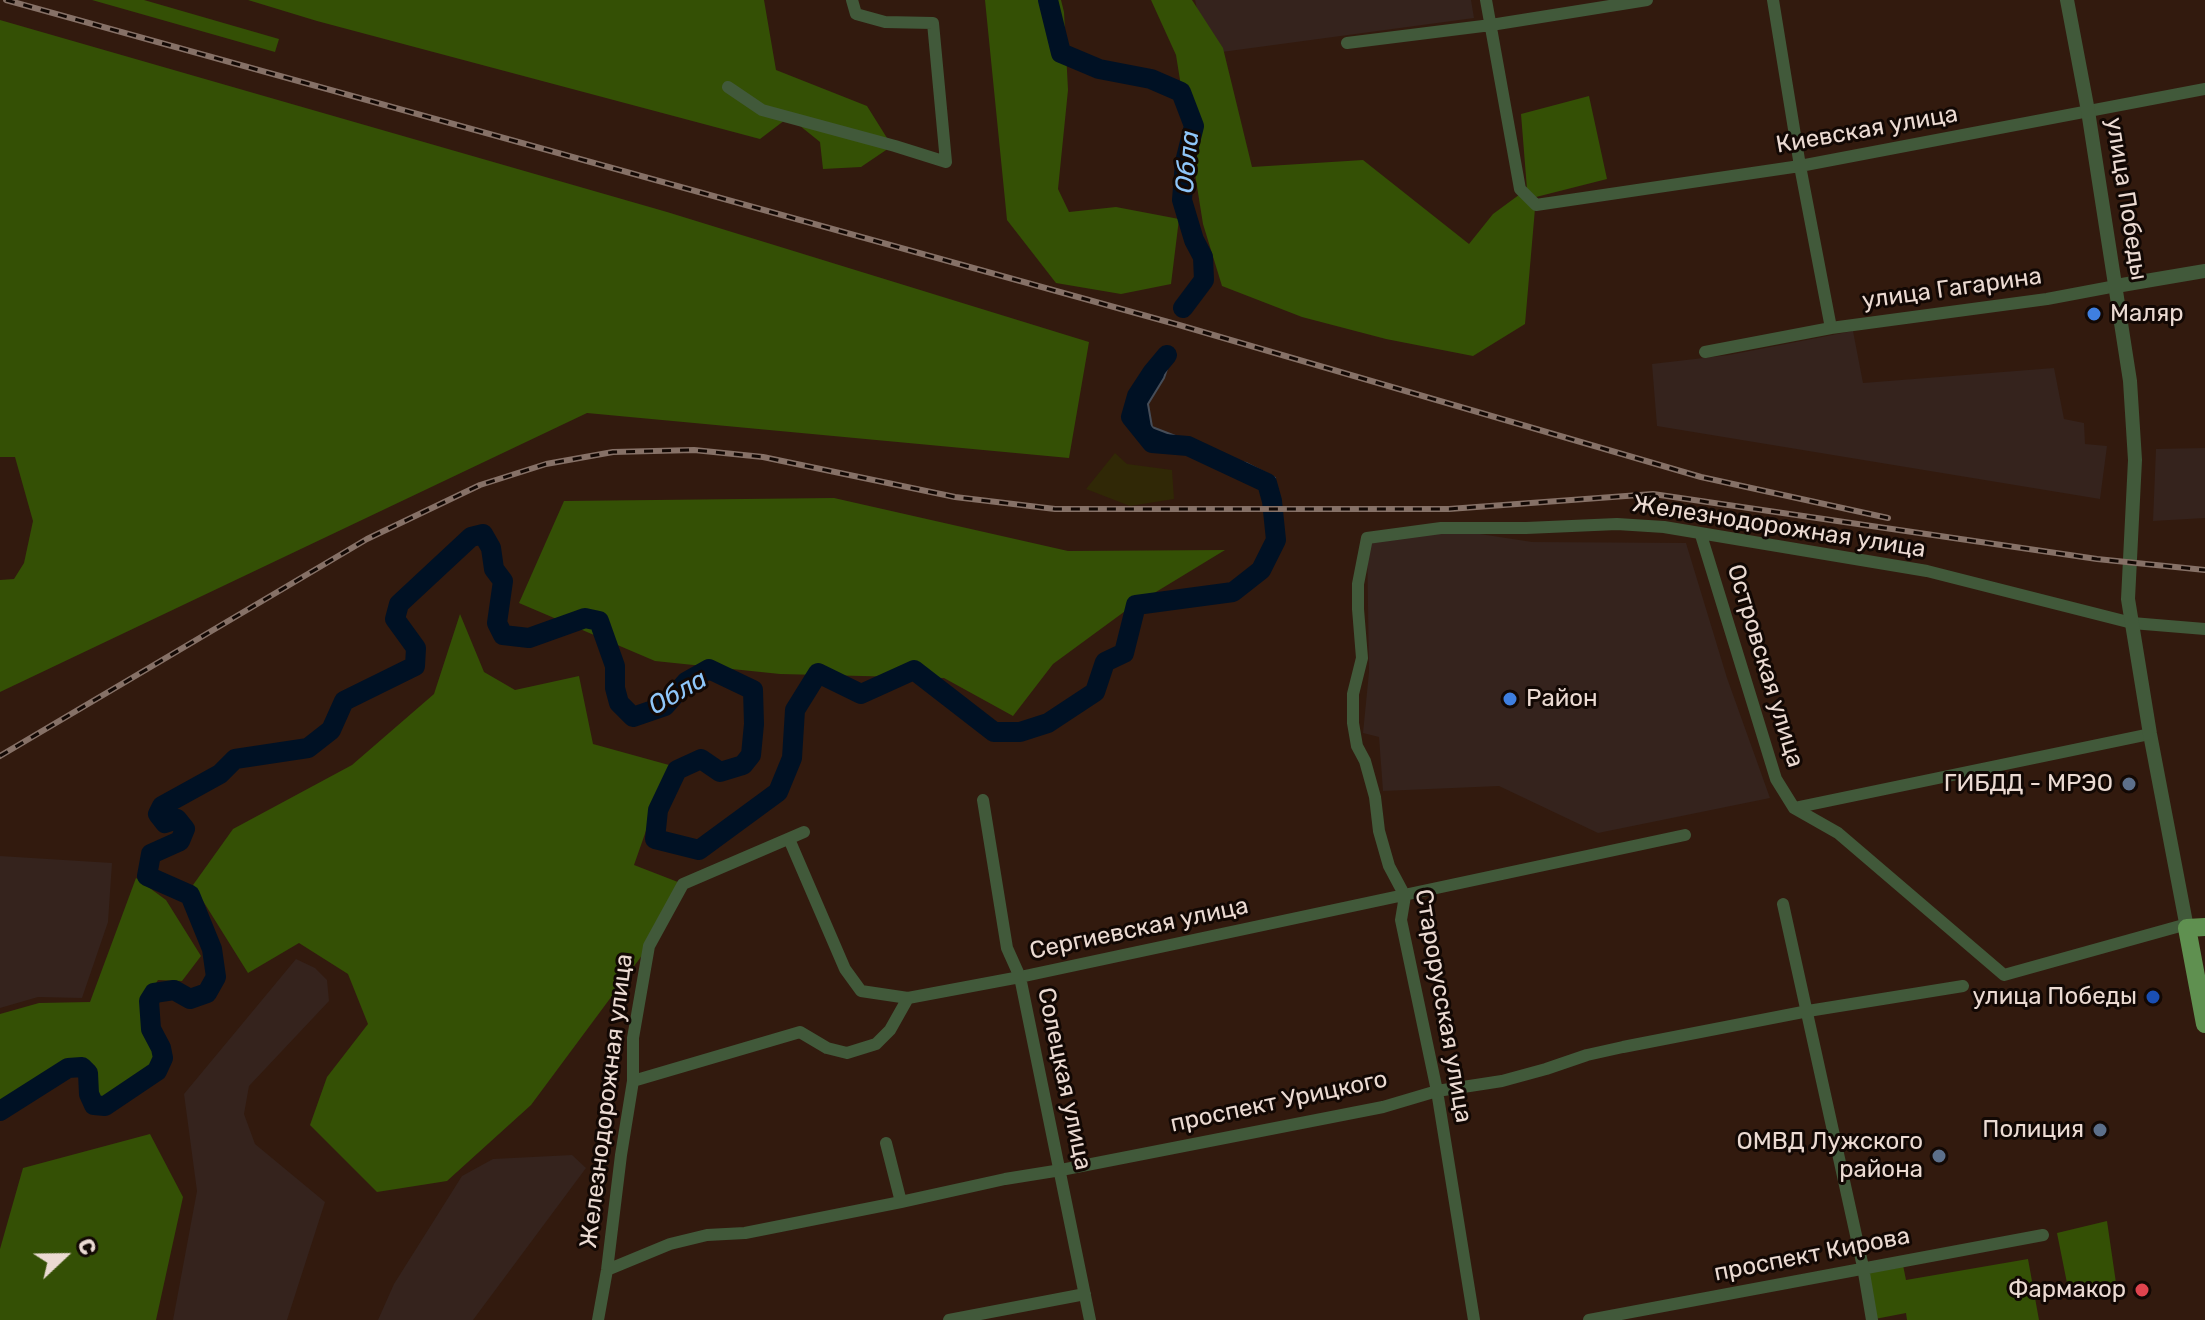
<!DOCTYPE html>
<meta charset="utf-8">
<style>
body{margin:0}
#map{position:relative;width:2205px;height:1320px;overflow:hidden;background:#321a0e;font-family:Rubik,sans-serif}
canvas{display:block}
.north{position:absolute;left:24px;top:1216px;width:80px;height:80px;-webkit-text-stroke:6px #120804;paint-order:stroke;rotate:68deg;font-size:22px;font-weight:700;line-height:32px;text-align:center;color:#ebdad2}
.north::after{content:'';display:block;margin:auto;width:28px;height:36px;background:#ebdad2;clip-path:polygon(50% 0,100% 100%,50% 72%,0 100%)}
</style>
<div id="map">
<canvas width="2205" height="1320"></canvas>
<div class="north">С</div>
</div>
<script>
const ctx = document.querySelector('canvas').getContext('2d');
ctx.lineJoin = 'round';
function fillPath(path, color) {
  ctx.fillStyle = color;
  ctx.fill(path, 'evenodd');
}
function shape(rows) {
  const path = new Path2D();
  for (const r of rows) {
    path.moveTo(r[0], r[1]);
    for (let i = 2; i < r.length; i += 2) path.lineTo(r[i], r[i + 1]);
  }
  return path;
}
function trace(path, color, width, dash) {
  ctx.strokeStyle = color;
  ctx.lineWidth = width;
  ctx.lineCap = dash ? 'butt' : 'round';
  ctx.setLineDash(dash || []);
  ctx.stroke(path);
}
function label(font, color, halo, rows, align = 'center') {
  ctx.font = font + ' Rubik,sans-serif';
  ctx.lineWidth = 6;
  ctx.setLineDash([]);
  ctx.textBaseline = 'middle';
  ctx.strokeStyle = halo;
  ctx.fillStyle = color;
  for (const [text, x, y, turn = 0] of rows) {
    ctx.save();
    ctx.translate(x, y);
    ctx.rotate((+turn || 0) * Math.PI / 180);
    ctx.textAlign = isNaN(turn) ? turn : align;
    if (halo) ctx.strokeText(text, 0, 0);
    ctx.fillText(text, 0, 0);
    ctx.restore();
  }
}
fillPath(shape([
 [1195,0,1471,0,1474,18,1207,54],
 [1853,331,1863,383,2054,368,2064,419,2084,423,2085,444,2107,446,2100,499,1657,426,1652,364,1729,355],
 [2205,448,2205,518,2153,521,2156,449],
 [1441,528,1532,542,1686,543,1727,678,1770,798,1598,833,1499,786,1383,791,1379,737,1363,733,1369,672,1367,538],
 [0,856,112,863,108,922,82,998,38,997,0,1008],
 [296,959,315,968,327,980,329,1001,249,1086,244,1114,255,1144,325,1202,287,1320,173,1320,197,1191,184,1094],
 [572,1155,586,1168,473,1320,378,1320,394,1284,462,1176,493,1159]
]), '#35231d');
fillPath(shape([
 [92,0,144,0,279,39,275,52],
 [248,0,764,0,776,70,867,106,892,146,861,167,823,169,820,142,789,117,760,139,317,21],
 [985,0,1061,0,1064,12,1068,90,1058,189,1069,212,1116,207,1179,219,1171,284,1121,294,1056,283,1007,220],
 [1151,0,1192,0,1223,48,1252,167,1363,160,1469,244,1493,214,1527,189,1521,114,1589,96,1607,179,1536,197,1525,324,1473,356,1386,339,1302,317,1222,286,1203,224,1176,55],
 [0,20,667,212,1089,342,1069,458,587,413,0,692,0,580,14,579,24,563,33,521,15,457,0,457],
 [834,498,1068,551,1225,550,1128,609,1053,664,1013,716,944,678,780,674,655,661,519,603,564,501],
 [460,614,484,672,515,690,579,676,593,744,669,765,634,865,683,884,649,946,531,1105,447,1181,377,1192,310,1125,327,1077,368,1024,348,974,299,943,248,973,193,885,233,829,352,765,434,694],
 [136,878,166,900,201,956,182,981,158,980,144,1002,146,1030,157,1058,153,1068,103,1101,97,1100,93,1093,93,1071,85,1062,66,1064,0,1105,0,1014,39,1003,90,1002],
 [150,1134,183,1197,156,1320,0,1320,0,1249,23,1168],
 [2107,1221,2116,1283,2069,1293,2057,1233],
 [2028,1259,2039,1320,1907,1320,1906,1313,1875,1319,1866,1267,1902,1260,1906,1280]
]), '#345005');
fillPath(shape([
 [1115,453,1127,464,1172,470,1174,499,1130,506,1086,489]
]), '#302806');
const water = shape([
 [1167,355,1170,360,1164,378,1148,404,1152,427,1191,442,1225,459,1246,463,1275,478,1267,483,1188,446,1152,443,1131,417,1137,396,1152,373,1167,355]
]);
fillPath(water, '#001124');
trace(water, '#464d58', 2);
trace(shape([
 [1048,0,1061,53,1099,69,1151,79,1181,92,1194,126,1185,162,1182,200,1194,240,1203,257,1204,280,1183,308],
 [0,1111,68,1068,82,1067,88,1073,89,1094,94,1105,105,1106,157,1071,163,1058,161,1048,151,1029,149,1001,154,993,174,990,190,999,207,993,216,977,212,949,190,895,147,876,151,854,180,841,185,829,177,819,165,823,158,814,162,806,220,774,235,759,308,748,331,730,344,701,415,666,416,648,395,619,399,604,471,537,483,534,491,548,494,569,503,581,497,623,503,635,529,638,585,618,599,621,615,666,615,688,619,703,633,717,665,706,686,682,709,669,753,690,754,724,751,755,743,765,720,772,701,759,677,770,658,810,655,839,699,850,778,792,792,758,795,710,818,673,861,694,914,670,994,732,1020,732,1048,723,1095,692,1105,662,1124,653,1136,605,1233,592,1261,570,1276,540,1272,501,1267,483,1188,446,1152,443,1131,417,1137,396,1152,373,1167,355]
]), '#001124', 20);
trace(shape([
 [1486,0,1520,189,1536,205,1800,166,2205,89],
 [1773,0,1800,166,1831,328],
 [1347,43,1491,25,1647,0],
 [728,87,762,110,895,146,946,162,933,23,885,22,856,14,852,0],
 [1705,352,1831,328,2047,299,2116,286],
 [1701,535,1776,779,1794,808,1838,833,2004,975,2180,926,2187,928],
 [983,800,1007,948,1020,977,1090,1320],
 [1794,808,2150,734],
 [789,839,845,969,861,991,908,998],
 [1783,904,1863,1267,1872,1320],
 [633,1081,800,1032,827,1048,847,1053,876,1044,890,1030,908,998,1020,977,1685,835],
 [886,1143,901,1202],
 [607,1270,670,1244,707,1235,745,1233,901,1202,1005,1179,1061,1170,1383,1107,1437,1091,1502,1081,1546,1069,1587,1055,1623,1047,1808,1011,1963,986],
 [598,1320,607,1270,621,1155,633,1081,633,1038,649,946,683,884,804,832],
 [949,1320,1085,1294],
 [1474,1320,1437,1091,1401,920,1405,896,1389,866,1379,831,1375,797,1365,761,1357,746,1353,723,1353,694,1362,658,1358,609,1358,584,1367,538,1441,528,1526,528,1617,524,1664,527,1927,571,2132,623,2205,629],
 [1589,1320,2043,1235]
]), '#41593a', 12);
trace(shape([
 [2067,0,2088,111,2130,381,2135,460,2128,599,2150,734,2187,928],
 [2116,286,2205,271]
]), '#41593a', 14);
trace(shape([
 [2205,927,2187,928,2205,1024]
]), '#5f9050', 18);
const rail = shape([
 [6,0,1179,325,1701,477,1888,518],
 [0,756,367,539,480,485,546,464,613,452,694,450,763,457,955,497,1055,509,1449,509,1653,494,2097,559,2205,570]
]);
trace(rail, '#867167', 6);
trace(rail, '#120804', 3, [9]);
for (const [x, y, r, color] of [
 [2094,314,8,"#3f7fe0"],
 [1510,699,8,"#3f7fe0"],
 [2129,784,8,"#5c6f8a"],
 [2153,997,8,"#1a4fb4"],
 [2100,1130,8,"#5c6f8a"],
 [1939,1156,8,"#5c6f8a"],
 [2142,1290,8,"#e0444e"]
]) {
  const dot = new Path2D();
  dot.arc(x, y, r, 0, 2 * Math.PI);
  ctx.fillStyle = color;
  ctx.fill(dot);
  trace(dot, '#120804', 3);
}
label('24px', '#ebdad2', '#120804', [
 ["Киевская улица",1867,130,-10],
 ["улица Победы",2126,199,81],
 ["улица Гагарина",1952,289,-8],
 ["Железнодорожная улица",1779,527,9],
 ["Островская улица",1765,666,73],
 ["Сергиевская улица",1139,929,-12],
 ["Старорусская улица",1443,1006,80],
 ["Солецкая улица",1064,1079,78],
 ["Железнодорожная улица",607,1101,-83],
 ["проспект Урицкого",1279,1102,-12],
 ["проспект Кирова",1812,1255,-11]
]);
label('24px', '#ebdad2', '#120804', [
 ["Маляр",2110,314,"left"],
 ["Район",1526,699,"left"],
 ["ГИБДД - МРЭО",2113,784],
 ["улица Победы",2137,997],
 ["Полиция",2084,1130],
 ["ОМВД Лужского",1923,1142],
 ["района",1923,1170],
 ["Фармакор",2126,1290]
], 'right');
label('italic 26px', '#8fc6f9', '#120804', [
 ["Обла",1188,162,-85],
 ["Обла",678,693,-30]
]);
</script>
